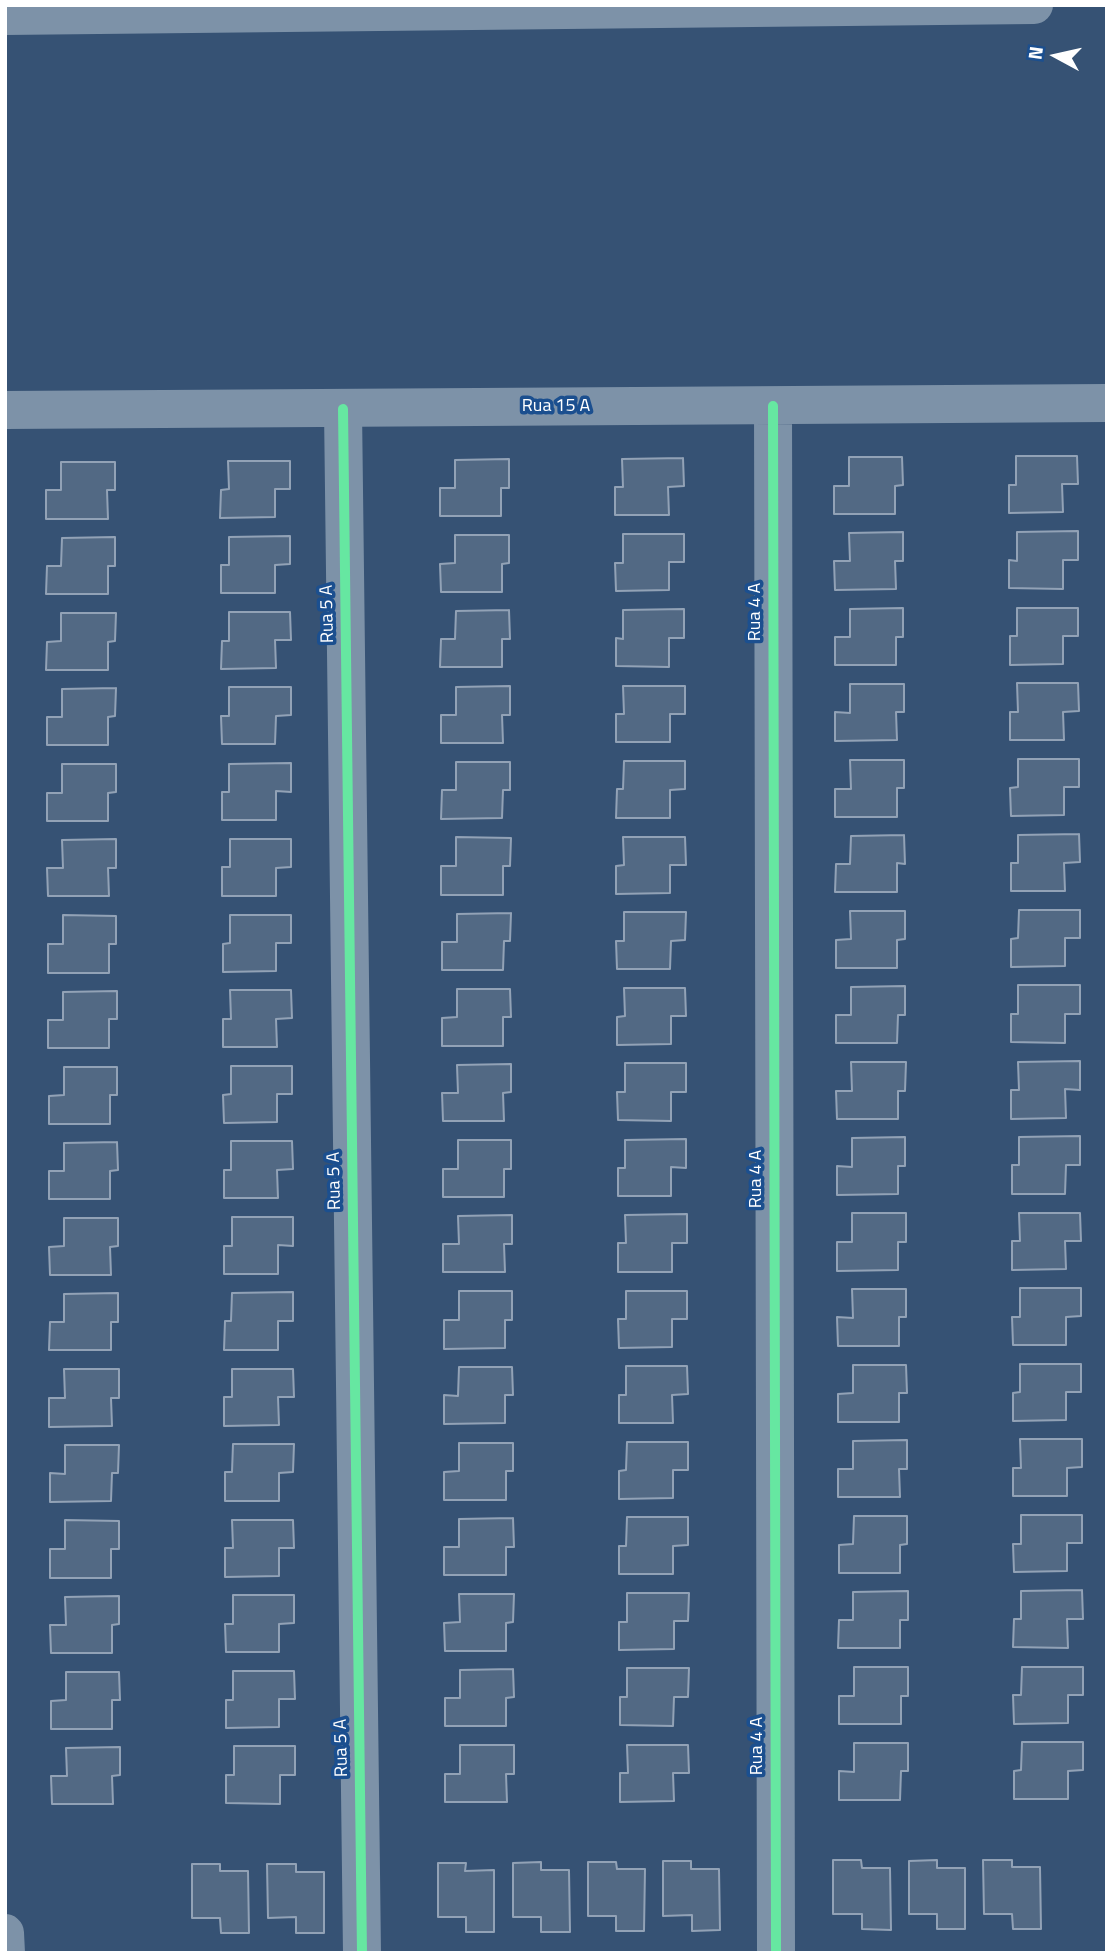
<!DOCTYPE html>
<style>
body{margin:0}
#map{position:relative;width:1112px;height:1958px;overflow:hidden;background:#365274;font-family:"Titillium Web",sans-serif}
canvas{display:block}
.frame{position:absolute;inset:0;border:7px solid #fff;pointer-events:none}
.north{position:absolute;left:1021px;top:21px;width:70px;height:70px;-webkit-text-stroke:5px #1b4f8f;paint-order:stroke;rotate:278deg;font-size:19px;font-weight:700;line-height:28px;text-align:center;color:#fff}
.north::after{content:'';display:block;margin:auto;width:24px;height:32px;background:#fff;clip-path:polygon(50% 0,100% 100%,50% 72%,0 100%)}
</style>
<div id="map">
<canvas width="1112" height="1958"></canvas>
<div class="frame"></div>
<div class="north">N</div>
</div>
<script>
const ctx = document.querySelector('canvas').getContext('2d');
ctx.lineJoin = 'round';
function fillPath(path, color) {
  ctx.fillStyle = color;
  ctx.fill(path, 'evenodd');
}
function shape(rows) {
  const path = new Path2D();
  for (const r of rows) {
    path.moveTo(r[0], r[1]);
    for (let i = 2; i < r.length; i += 2) path.lineTo(r[i], r[i + 1]);
  }
  return path;
}
function trace(path, color, width, dash) {
  ctx.strokeStyle = color;
  ctx.lineWidth = width;
  ctx.lineCap = dash ? 'butt' : 'round';
  ctx.setLineDash(dash || []);
  ctx.stroke(path);
}
function label(font, color, halo, rows, align = 'center') {
  ctx.font = font + ' "Titillium Web",sans-serif';
  ctx.lineWidth = 7;
  ctx.setLineDash([]);
  ctx.textBaseline = 'middle';
  ctx.strokeStyle = halo;
  ctx.fillStyle = color;
  for (const [text, x, y, turn = 0] of rows) {
    ctx.save();
    ctx.translate(x, y);
    ctx.rotate((+turn || 0) * Math.PI / 180);
    ctx.textAlign = isNaN(turn) ? turn : align;
    if (halo) ctx.strokeText(text, 0, 0);
    ctx.fillText(text, 0, 0);
    ctx.restore();
  }
}
const building = shape([
 [1016,456,1077,456,1078,484,1062,484,1063,512,1009,513,1009,485,1016,485,1016,456],
 [849,457,902,457,903,485,895,486,895,514,834,514,834,486,849,486,849,457],
 [683,458,684,486,668,487,669,515,615,515,615,487,623,487,622,459,683,458],
 [509,459,509,488,501,488,501,516,440,516,440,488,455,488,455,460,509,459],
 [228,461,290,461,290,489,275,489,275,517,220,518,221,490,229,489,228,461],
 [61,462,115,462,115,490,107,490,108,519,46,519,46,490,61,490,61,462],
 [1078,531,1078,560,1063,560,1063,589,1009,588,1009,560,1017,561,1017,532,1078,531],
 [903,532,903,561,895,561,896,589,835,590,834,561,850,561,849,533,903,532],
 [623,534,684,534,684,562,669,562,669,590,616,591,615,563,623,563,623,534],
 [455,535,509,535,509,563,502,564,502,592,441,592,440,564,455,563,455,535],
 [290,536,290,564,275,565,275,593,221,593,221,565,229,565,229,537,290,536],
 [115,537,115,566,108,566,108,594,46,594,47,566,61,566,62,538,115,537],
 [903,608,903,637,896,637,896,665,835,665,835,637,850,637,850,609,903,608],
 [1017,608,1078,608,1078,636,1063,636,1063,664,1010,665,1010,636,1017,636,1017,608],
 [684,609,684,638,669,638,669,667,616,666,616,638,623,639,623,610,684,609],
 [509,610,510,639,502,639,502,667,440,667,441,639,455,639,456,611,509,610],
 [229,612,290,612,291,640,275,640,276,668,221,669,222,641,229,641,229,612],
 [61,613,116,613,115,641,108,642,108,670,46,670,47,642,61,641,61,613],
 [1017,683,1078,683,1079,711,1063,712,1064,740,1010,740,1010,712,1018,712,1017,683],
 [850,684,904,684,904,712,896,712,897,740,835,741,835,712,850,713,850,684],
 [510,686,510,715,502,715,503,743,441,743,441,715,456,715,456,687,510,686],
 [623,686,685,686,685,714,670,714,670,742,616,742,616,714,624,714,623,686],
 [229,687,291,687,291,715,276,716,275,744,222,744,221,716,229,716,229,687],
 [116,688,115,716,108,717,108,745,47,745,47,717,62,717,62,689,116,688],
 [1018,759,1079,759,1079,787,1064,787,1064,815,1011,816,1010,788,1018,787,1018,759],
 [850,760,904,760,904,788,897,788,897,817,835,817,835,789,851,789,850,760],
 [624,761,685,761,685,789,670,790,670,818,616,818,617,789,623,789,624,761],
 [456,762,510,762,510,790,503,790,502,818,441,819,442,790,456,790,456,762],
 [291,763,291,792,276,791,276,820,222,820,222,792,229,792,229,764,291,763],
 [62,764,116,764,116,792,108,793,108,821,47,821,47,793,62,793,62,764],
 [1079,834,1080,862,1064,863,1065,891,1011,891,1011,863,1018,863,1018,835,1079,834],
 [904,835,905,864,897,863,897,892,835,892,836,864,850,864,851,836,904,835],
 [456,837,511,838,510,866,503,866,503,895,441,895,441,866,456,866,456,837],
 [623,837,685,837,686,865,670,865,670,893,616,894,616,866,624,865,623,837],
 [116,839,116,868,108,868,109,896,48,896,47,868,63,868,62,840,116,839],
 [230,839,291,839,291,867,276,868,276,896,222,896,222,867,230,867,230,839],
 [1019,910,1080,910,1080,938,1065,938,1065,966,1011,967,1011,939,1018,938,1019,910],
 [850,911,905,911,905,939,897,940,897,968,836,968,836,940,851,939,850,911],
 [624,912,686,912,685,940,671,941,670,969,617,969,616,941,624,941,624,912],
 [511,913,510,941,504,941,503,970,442,970,442,942,457,942,457,914,511,913],
 [63,915,116,916,116,944,109,944,109,973,48,973,48,944,63,944,63,915],
 [230,915,291,915,291,943,276,943,276,971,223,972,223,944,230,943,230,915],
 [1018,985,1080,985,1080,1014,1065,1014,1065,1043,1011,1042,1011,1014,1018,1014,1018,985],
 [905,986,905,1015,898,1015,897,1043,836,1043,836,1015,851,1015,851,987,905,986],
 [624,988,685,988,686,1016,671,1016,671,1044,617,1045,617,1017,625,1016,624,988],
 [457,989,510,989,511,1017,503,1017,503,1046,442,1046,442,1018,457,1017,457,989],
 [230,990,291,990,292,1018,276,1019,277,1047,223,1047,223,1019,231,1019,230,990],
 [117,991,117,1019,109,1019,109,1048,48,1048,48,1020,63,1020,63,992,117,991],
 [1080,1061,1080,1090,1065,1089,1066,1118,1011,1119,1011,1090,1019,1090,1018,1062,1080,1061],
 [851,1062,906,1062,905,1091,898,1091,898,1119,837,1119,836,1091,852,1091,851,1062],
 [625,1063,686,1063,686,1092,671,1092,671,1121,618,1120,617,1092,625,1092,625,1063],
 [511,1064,511,1092,503,1093,504,1121,443,1121,442,1093,458,1093,457,1065,511,1064],
 [231,1066,292,1066,292,1094,277,1094,277,1122,224,1123,223,1095,231,1094,231,1066],
 [64,1067,117,1067,117,1095,110,1095,110,1124,49,1124,49,1096,64,1095,64,1067],
 [1080,1136,1080,1165,1066,1165,1065,1194,1012,1194,1012,1165,1019,1165,1019,1137,1080,1136],
 [905,1137,905,1166,898,1166,898,1194,837,1195,837,1166,852,1167,852,1138,905,1137],
 [686,1139,686,1168,671,1167,671,1196,618,1196,618,1168,625,1168,625,1140,686,1139],
 [458,1140,511,1140,511,1169,504,1169,504,1197,443,1197,443,1169,458,1169,458,1140],
 [231,1141,292,1141,293,1169,277,1170,278,1198,224,1198,224,1170,231,1170,231,1141],
 [117,1142,118,1170,110,1171,110,1199,49,1199,49,1171,64,1171,64,1143,117,1142],
 [852,1213,906,1213,906,1242,898,1242,898,1270,837,1271,837,1242,852,1242,852,1213],
 [1019,1213,1080,1213,1081,1241,1065,1241,1066,1269,1012,1270,1012,1241,1020,1241,1019,1213],
 [687,1214,687,1243,672,1243,672,1272,618,1272,618,1243,626,1243,625,1215,687,1214],
 [512,1215,512,1244,504,1244,505,1272,443,1272,443,1244,459,1244,458,1216,512,1215],
 [232,1217,293,1217,293,1246,278,1245,278,1274,224,1274,224,1246,232,1246,232,1217],
 [64,1218,118,1218,118,1246,110,1247,111,1275,50,1275,49,1247,64,1246,64,1218],
 [1020,1288,1081,1288,1081,1316,1066,1317,1066,1345,1013,1345,1012,1317,1020,1317,1020,1288],
 [852,1289,906,1289,906,1317,899,1317,899,1346,838,1346,837,1317,853,1318,852,1289],
 [459,1291,512,1291,512,1320,505,1320,505,1348,444,1349,444,1320,459,1320,459,1291],
 [626,1291,687,1291,687,1319,672,1319,672,1347,619,1348,618,1319,626,1319,626,1291],
 [293,1292,293,1321,278,1321,278,1350,224,1350,225,1321,231,1321,232,1293,293,1292],
 [118,1293,118,1322,111,1322,111,1350,49,1350,50,1322,64,1322,64,1294,118,1293],
 [1020,1364,1081,1364,1081,1392,1066,1392,1066,1420,1013,1421,1013,1393,1020,1392,1020,1364],
 [853,1365,906,1365,907,1393,899,1393,899,1422,838,1422,838,1394,853,1393,853,1365],
 [626,1366,687,1366,688,1394,672,1395,673,1423,619,1423,619,1395,626,1395,626,1366],
 [459,1367,512,1367,513,1395,505,1395,505,1423,444,1424,444,1395,458,1396,459,1367],
 [64,1369,119,1369,119,1398,111,1398,112,1426,49,1427,49,1398,65,1398,64,1369],
 [232,1369,293,1369,294,1397,278,1397,279,1425,224,1426,224,1397,232,1397,232,1369],
 [1020,1439,1082,1439,1082,1467,1067,1468,1067,1496,1013,1496,1013,1468,1021,1468,1020,1439],
 [907,1440,907,1469,899,1469,900,1497,838,1497,838,1469,853,1469,853,1441,907,1440],
 [627,1442,688,1442,688,1470,673,1470,673,1498,619,1499,619,1471,626,1470,627,1442],
 [459,1443,513,1443,513,1471,506,1471,506,1500,444,1500,444,1472,459,1471,459,1443],
 [233,1444,294,1444,293,1472,279,1473,279,1501,225,1501,225,1472,232,1472,233,1444],
 [65,1445,119,1445,118,1473,112,1473,111,1501,50,1502,50,1473,65,1474,65,1445],
 [1021,1515,1082,1515,1082,1543,1067,1543,1067,1571,1014,1572,1013,1544,1021,1544,1021,1515],
 [854,1516,907,1516,907,1544,900,1545,900,1573,839,1573,839,1545,853,1544,854,1516],
 [627,1517,688,1517,688,1545,673,1546,673,1574,619,1574,619,1546,626,1546,627,1517],
 [513,1518,514,1547,506,1547,506,1575,444,1575,444,1547,459,1547,459,1519,513,1518],
 [65,1520,119,1521,119,1549,111,1549,111,1578,50,1578,50,1549,65,1549,65,1520],
 [232,1520,293,1520,294,1548,279,1548,279,1576,225,1577,225,1548,233,1548,232,1520],
 [1082,1590,1083,1619,1067,1619,1068,1648,1013,1647,1014,1619,1021,1619,1021,1591,1082,1590],
 [908,1591,908,1620,900,1620,900,1648,838,1648,839,1620,853,1620,853,1592,908,1591],
 [627,1593,689,1593,688,1621,674,1621,674,1649,619,1650,619,1622,627,1622,627,1593],
 [459,1594,514,1594,513,1622,506,1623,506,1651,445,1651,444,1623,460,1622,459,1594],
 [233,1595,294,1595,294,1623,279,1624,279,1652,226,1652,225,1624,233,1624,233,1595],
 [119,1596,119,1624,112,1625,112,1653,51,1653,50,1625,66,1625,65,1597,119,1596],
 [854,1667,908,1667,908,1696,901,1696,901,1724,839,1724,839,1696,854,1696,854,1667],
 [1022,1667,1083,1667,1083,1695,1068,1695,1068,1723,1014,1724,1013,1695,1021,1695,1022,1667],
 [627,1668,689,1668,688,1697,674,1697,673,1726,620,1725,620,1697,627,1697,627,1668],
 [513,1669,514,1697,506,1698,506,1726,445,1726,445,1698,460,1698,460,1670,513,1669],
 [233,1671,294,1671,295,1699,279,1699,279,1727,226,1728,226,1700,233,1700,233,1671],
 [66,1672,119,1672,120,1700,112,1700,112,1729,51,1729,51,1701,66,1700,66,1672],
 [1022,1742,1083,1742,1083,1770,1068,1771,1068,1799,1014,1799,1014,1771,1021,1770,1022,1742],
 [854,1743,908,1743,908,1771,901,1771,900,1800,839,1800,839,1771,854,1772,854,1743],
 [460,1745,514,1745,514,1774,506,1774,507,1802,445,1802,445,1774,460,1774,460,1745],
 [627,1745,688,1745,689,1773,673,1773,674,1801,620,1802,620,1773,628,1773,627,1745],
 [234,1746,295,1746,295,1775,280,1775,280,1804,226,1803,226,1775,234,1775,234,1746],
 [120,1747,120,1775,112,1776,113,1804,52,1804,51,1776,67,1776,66,1748,120,1747],
 [833,1860,861,1860,862,1868,890,1868,891,1930,862,1929,862,1914,833,1914,833,1860],
 [937,1860,937,1868,965,1868,965,1929,937,1929,937,1914,909,1914,909,1861,937,1860],
 [983,1860,1012,1860,1012,1867,1040,1867,1041,1929,1013,1929,1012,1914,984,1914,983,1860],
 [663,1861,691,1861,691,1869,719,1869,720,1930,692,1931,692,1915,663,1916,663,1861],
 [541,1862,541,1870,569,1870,570,1932,541,1932,541,1917,513,1917,513,1863,541,1862],
 [588,1862,616,1862,617,1869,645,1869,644,1931,616,1931,616,1916,588,1916,588,1862],
 [438,1863,466,1863,465,1871,494,1870,494,1932,466,1932,466,1917,438,1917,438,1863],
 [192,1864,220,1864,220,1871,248,1871,249,1933,221,1933,220,1918,192,1918,192,1864],
 [267,1864,296,1864,296,1872,324,1872,324,1933,296,1933,296,1917,268,1918,267,1864]
]);
fillPath(building, '#526984');
trace(building, '#92a2b6', 2);
trace(shape([
 [5,16,1034,5],
 [773,406,776,1953],
 [343,409,362,1953],
 [5,410,1107,403],
 [5,1933,6,1953]
]), '#7d92a8', 38);
trace(shape([
 [773,406,776,1953],
 [343,409,362,1953]
]), '#66e7a1', 10);
label('18px', '#fff', '#1b4f8f', [
 ["Rua 15 A",556,407],
 ["Rua 4 A",756,612,-90],
 ["Rua 5 A",328,614,-91],
 ["Rua 4 A",757,1179,-90],
 ["Rua 5 A",335,1181,-91],
 ["Rua 4 A",758,1746,-90],
 ["Rua 5 A",342,1748,-91]
]);
</script>
